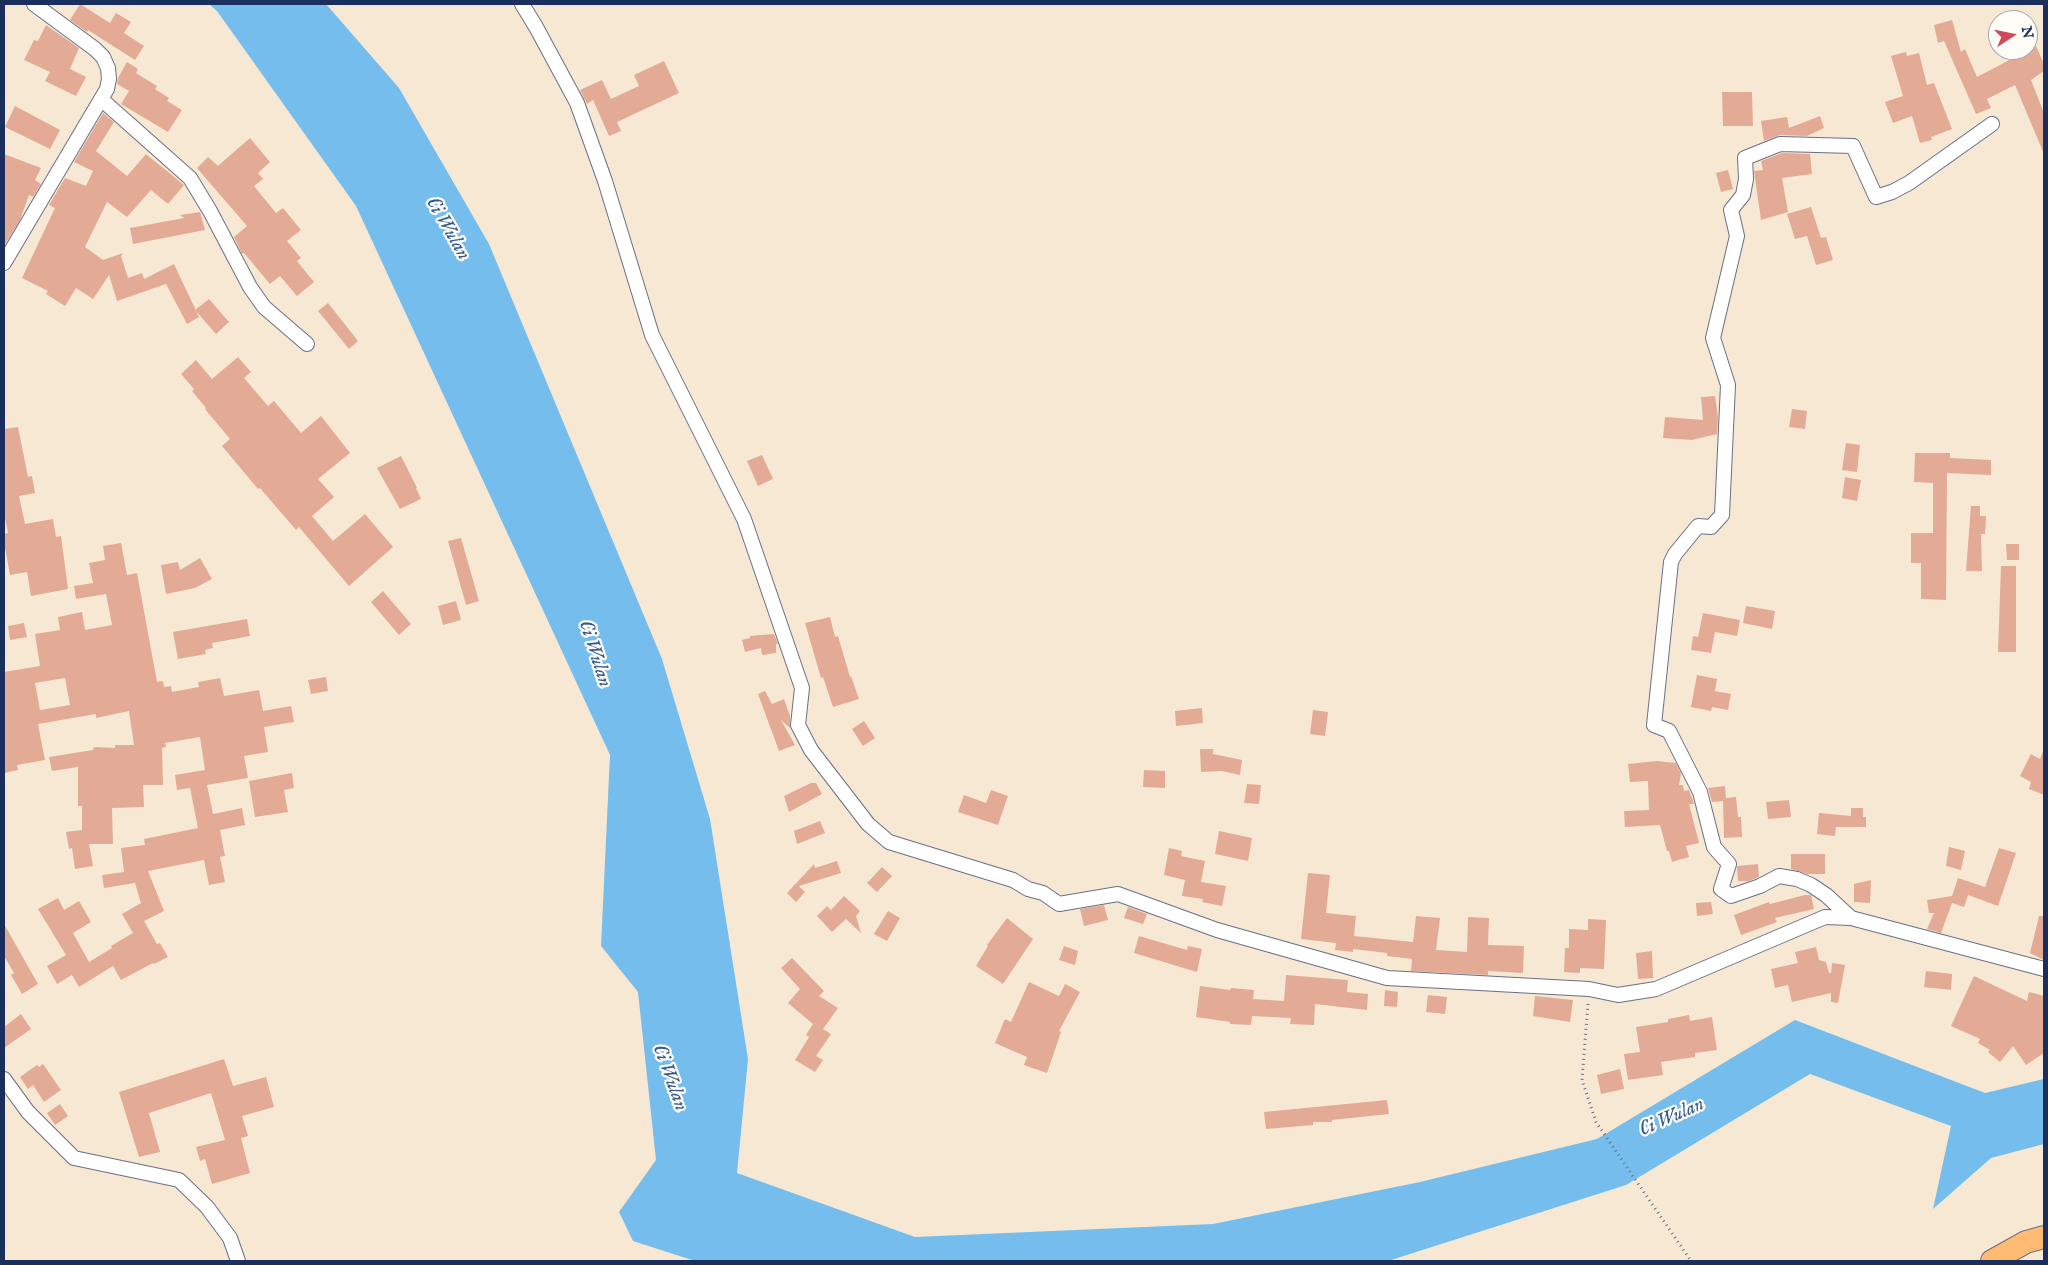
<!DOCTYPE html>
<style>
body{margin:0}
#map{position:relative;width:2048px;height:1265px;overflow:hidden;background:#f7e8d4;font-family:"IM FELL English",serif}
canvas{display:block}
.frame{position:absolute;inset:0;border:5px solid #1b2f5e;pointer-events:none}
.north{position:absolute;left:1988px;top:10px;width:50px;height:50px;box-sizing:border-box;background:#fdfcf7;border:1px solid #a3aaba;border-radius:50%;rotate:79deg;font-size:14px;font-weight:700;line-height:20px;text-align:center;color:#1b2f5e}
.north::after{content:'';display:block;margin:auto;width:18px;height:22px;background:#d1495b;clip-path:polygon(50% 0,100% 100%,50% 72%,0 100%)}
</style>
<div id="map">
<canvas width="2048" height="1265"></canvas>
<div class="frame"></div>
<div class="north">N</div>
</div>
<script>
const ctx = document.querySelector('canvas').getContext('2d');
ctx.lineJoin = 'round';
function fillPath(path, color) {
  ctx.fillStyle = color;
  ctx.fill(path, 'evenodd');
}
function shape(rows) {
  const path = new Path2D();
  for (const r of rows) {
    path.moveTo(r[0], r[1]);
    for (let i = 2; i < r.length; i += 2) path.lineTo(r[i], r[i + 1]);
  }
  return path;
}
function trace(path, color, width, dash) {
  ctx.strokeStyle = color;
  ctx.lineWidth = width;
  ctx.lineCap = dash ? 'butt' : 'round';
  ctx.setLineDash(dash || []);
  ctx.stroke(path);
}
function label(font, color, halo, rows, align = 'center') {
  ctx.font = font + ' "IM FELL English",serif';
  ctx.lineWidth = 4.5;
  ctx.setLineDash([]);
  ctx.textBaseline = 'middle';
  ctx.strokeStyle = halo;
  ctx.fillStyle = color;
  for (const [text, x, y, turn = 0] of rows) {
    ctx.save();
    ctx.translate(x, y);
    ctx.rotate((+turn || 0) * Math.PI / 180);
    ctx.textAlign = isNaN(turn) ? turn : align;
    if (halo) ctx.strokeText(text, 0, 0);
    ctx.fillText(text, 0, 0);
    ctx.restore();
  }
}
fillPath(shape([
 [209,4,326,4,399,88,489,244,662,659,710,819,748,1059,737,1173,915,1237,1213,1224,1420,1182,1597,1139,1795,1020,1985,1093,2044,1079,2044,1144,1991,1158,1933,1209,1951,1126,1810,1074,1626,1185,1388,1261,695,1261,633,1241,619,1212,656,1160,638,992,601,946,610,755,356,206,217,11]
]), '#75bded');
fillPath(shape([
 [80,4,110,23,116,13,131,22,124,33,144,46,135,60,88,30,87,32,70,20],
 [1952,20,1961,52,1965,49,1977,77,2036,46,2044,64,2044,71,2031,80,2044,113,2044,154,2015,85,1987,99,1991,108,1976,114,1944,41,1938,43,1934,25],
 [46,25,79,48,70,69,86,77,76,96,45,81,50,72,24,60,34,40,38,41],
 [1906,52,1907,56,1919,53,1927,85,1934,83,1952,129,1931,137,1932,140,1920,143,1912,116,1893,123,1885,102,1903,96,1891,56],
 [664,61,679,93,617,122,621,131,609,136,593,100,587,104,580,90,602,80,611,99,639,86,634,75],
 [127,62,138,69,136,73,157,86,155,89,169,98,167,101,182,110,168,132,121,104,129,91,117,84,118,78],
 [1722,92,1752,92,1753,126,1723,126],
 [15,106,60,130,50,149,5,127],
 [103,113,114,122,96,151,127,176,146,154,184,185,168,204,151,190,127,217,107,202,85,247,103,260,123,253,121,256,128,278,142,273,144,279,174,264,199,317,187,324,166,284,117,301,109,275,93,299,76,288,65,306,46,294,48,291,22,278,55,208,49,205,65,178,86,186,93,171,74,162],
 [1820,116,1824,128,1807,136,1780,135,1764,141,1761,121,1787,117,1789,128],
 [250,138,270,162,258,173,263,179,254,186,276,213,283,208,301,230,287,241,301,258,297,261,314,282,297,296,280,276,270,284,244,253,242,254,234,237,247,226,197,168,208,157,218,166],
 [1782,153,1810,154,1812,174,1782,178,1788,212,1761,220,1754,171,1763,170,1761,161],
 [4,154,41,168,35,180,41,184,33,197,29,195,20,220,4,246],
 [1728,170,1733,189,1721,192,1716,173],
 [1811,207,1821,238,1826,237,1833,260,1816,265,1807,236,1795,239,1787,214],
 [200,212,205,230,133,244,130,228,184,218,180,215],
 [209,299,229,322,216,334,195,310],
 [328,303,358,341,349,349,318,311],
 [238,357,251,372,244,378,268,406,274,401,301,433,321,416,350,453,318,479,334,497,312,516,333,541,365,514,393,547,349,586,299,527,296,530,260,488,258,489,222,446,230,439,205,409,206,408,192,391,194,389,181,374,196,360,212,379],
 [1715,396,1718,417,1717,434,1692,440,1663,438,1665,417,1703,420,1701,397],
 [1792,409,1807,411,1805,429,1789,427],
 [18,427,28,477,32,476,35,493,19,496,25,524,53,519,56,537,61,536,68,589,31,596,27,572,10,575,4,542,4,534,8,533,4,513,4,429],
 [1846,443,1860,445,1857,472,1842,470],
 [1915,453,1950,453,1950,458,1991,460,1991,475,1947,473,1946,600,1921,599,1921,563,1911,563,1911,533,1933,533,1933,483,1914,482],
 [762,455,773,479,758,486,747,461],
 [401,456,417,488,416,488,421,499,400,509,377,468],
 [1845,477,1861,480,1857,501,1842,498],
 [1971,506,1980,506,1980,516,1986,516,1985,534,1981,534,1982,571,1966,571],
 [461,538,479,601,466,605,448,541],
 [121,543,127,575,137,573,157,682,163,681,164,687,171,686,172,692,199,687,198,682,220,678,224,696,259,690,263,711,291,706,294,722,264,727,268,752,244,756,248,778,207,785,213,814,242,808,245,825,220,830,225,856,220,857,225,882,209,885,204,860,148,871,164,911,144,921,157,944,160,943,168,957,154,964,153,963,121,980,113,966,79,987,72,975,57,984,47,966,66,955,38,909,58,898,64,910,79,901,91,922,73,933,89,962,112,948,111,946,133,933,122,914,141,903,135,883,104,888,102,875,124,872,121,848,145,845,144,839,198,828,190,788,177,790,175,775,205,770,200,737,165,743,166,747,162,748,163,785,143,785,144,807,112,808,113,844,89,844,93,866,75,869,72,848,69,849,66,832,82,830,82,806,78,806,78,767,52,771,49,757,93,750,94,747,115,748,115,745,134,745,129,711,96,718,96,714,38,724,45,760,17,765,18,770,4,773,4,672,40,666,35,634,60,630,58,617,82,612,85,630,112,625,106,594,76,599,74,586,93,583,89,563,105,560,103,546],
 [65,678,70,705,40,710,35,683],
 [2006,544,2019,544,2019,560,2007,560],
 [200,558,212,579,195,588,166,594,161,565,178,562,180,570],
 [2001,566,2016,566,2016,652,1998,652],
 [383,591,411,624,399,635,371,602],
 [456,601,461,620,443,625,438,606],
 [1746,606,1775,611,1772,629,1743,623],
 [1703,613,1740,620,1737,636,1715,632,1711,653,1691,650,1693,636,1698,637],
 [830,617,835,637,838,636,850,677,851,676,859,699,833,707,823,677,821,678,805,623],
 [247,619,250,636,212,643,213,648,205,650,206,654,178,659,173,632],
 [24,623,27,637,10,640,8,626],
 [774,634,778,644,776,644,776,653,762,655,761,648,745,652,742,640,750,638,750,636],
 [1697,675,1717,679,1715,691,1731,694,1728,710,1712,707,1711,711,1691,707],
 [326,677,328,691,311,694,308,680],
 [765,691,772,704,784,699,790,716,790,728,781,720,795,745,779,751,758,694],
 [1202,708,1203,723,1176,726,1175,711],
 [1313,710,1328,712,1325,736,1310,734],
 [864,721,875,738,863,746,852,729],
 [1200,749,1213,749,1213,754,1242,760,1240,775,1222,771,1201,772],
 [2043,751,2044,751,2044,795,2029,789,2031,782,2020,776,2031,754,2040,759],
 [1657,761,1676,763,1681,773,1679,785,1683,785,1684,791,1689,790,1694,804,1689,804,1699,843,1686,846,1689,857,1672,862,1669,851,1667,851,1660,825,1625,827,1624,811,1649,810,1648,781,1630,782,1628,764],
 [1144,770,1165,771,1165,788,1143,787],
 [292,773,294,788,284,790,288,812,255,817,249,781],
 [811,783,816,783,822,794,789,812,784,796],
 [1247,784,1261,785,1259,804,1244,803],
 [1725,786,1726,798,1736,797,1738,817,1741,817,1742,837,1724,838,1723,801,1712,802,1708,788],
 [991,790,1008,796,998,825,958,812,964,795,986,803],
 [1789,800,1791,817,1768,819,1766,802],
 [1851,808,1863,808,1863,817,1866,817,1866,827,1836,827,1835,836,1817,834,1819,813,1851,816],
 [820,821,825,833,797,844,794,831],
 [1219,831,1252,838,1248,861,1215,854],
 [1949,847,1965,851,1961,870,1946,866],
 [1169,848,1182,851,1181,856,1205,861,1201,882,1226,886,1222,906,1202,902,1203,899,1182,896,1185,880,1164,875],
 [1999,848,2016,853,1998,906,1968,895,1964,907,1952,903,1941,933,1927,929,1934,913,1929,913,1927,900,1952,896,1958,878,1985,887],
 [1791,854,1825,854,1825,874,1807,874,1791,869],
 [837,861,841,873,799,886,805,892,796,902,787,893,814,864,815,868],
 [1758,864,1759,877,1749,881,1738,881,1737,866],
 [882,867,892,876,877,892,867,883],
 [1308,873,1330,875,1326,913,1356,916,1354,936,1413,942,1416,916,1440,918,1436,950,1467,952,1468,917,1489,918,1488,945,1524,946,1523,973,1488,971,1488,975,1411,971,1412,959,1387,956,1387,953,1353,949,1353,952,1335,950,1336,943,1301,939],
 [1871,880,1870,903,1854,902,1854,884],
 [1805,895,1811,895,1814,909,1775,918,1777,922,1741,935,1734,915,1769,902,1770,904],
 [844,896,860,911,856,916,861,933,846,919,832,932,817,916,827,906,831,910],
 [1711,902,1713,914,1697,916,1696,903],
 [1104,905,1108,920,1084,926,1080,909],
 [1128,907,1147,914,1143,924,1124,918],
 [888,911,900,918,887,941,874,934],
 [2039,916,2044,916,2044,960,2030,953],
 [1007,918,1033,939,1003,984,976,966,988,946,987,945],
 [1588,919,1606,920,1604,969,1580,968,1580,973,1564,972,1565,948,1569,948,1569,929,1588,930],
 [4,924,38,984,22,994,11,975,14,973,4,956],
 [1139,936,1187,950,1188,946,1202,949,1197,972,1134,953],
 [1064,946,1078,951,1075,965,1059,960],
 [1816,947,1819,960,1826,962,1829,973,1831,973,1832,963,1845,965,1838,1003,1831,1002,1831,993,1792,1002,1788,985,1775,988,1771,969,1798,963,1795,952],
 [1652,951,1653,978,1638,979,1636,953],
 [792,958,824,991,819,996,838,1008,823,1029,831,1034,816,1056,823,1060,815,1072,795,1060,809,1037,806,1035,813,1024,788,1003,800,989,781,968],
 [1926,971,1952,974,1951,990,1924,987],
 [1286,975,1348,980,1347,992,1368,994,1367,1010,1315,1004,1314,1025,1290,1024,1291,1018,1252,1016,1251,1025,1230,1024,1230,1022,1196,1017,1200,986,1230,990,1231,988,1254,990,1253,999,1284,1001],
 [1974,976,2027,1001,2029,992,2044,996,2044,1053,2026,1065,2013,1046,2000,1062,1988,1052,1990,1050,1978,1043,1980,1039,1951,1026],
 [1029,982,1059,996,1065,984,1080,992,1059,1031,1061,1032,1047,1073,1024,1065,1027,1057,995,1043,1005,1019,1011,1022],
 [1385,990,1398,992,1397,1007,1384,1006],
 [1428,995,1447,997,1445,1014,1426,1012],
 [1535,996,1573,1000,1570,1022,1533,1016],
 [21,1014,31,1029,4,1048,4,1027],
 [1689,1015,1690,1021,1712,1017,1717,1050,1695,1053,1695,1057,1661,1062,1663,1075,1628,1080,1624,1054,1640,1052,1636,1027,1668,1022,1668,1019],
 [224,1059,233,1086,266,1077,274,1107,242,1116,248,1136,241,1138,250,1173,212,1184,205,1159,200,1161,196,1147,225,1140,211,1093,149,1113,160,1152,139,1157,119,1092],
 [43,1064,61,1090,44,1102,33,1085,28,1089,20,1077,37,1065,39,1067],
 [1620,1069,1624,1089,1601,1094,1597,1075],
 [1387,1100,1389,1114,1332,1120,1332,1122,1313,1122,1313,1125,1266,1129,1264,1112],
 [60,1104,68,1116,55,1125,47,1113]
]), '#e3ab95');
const minor = shape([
 [522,4,536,27,577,103,605,181,652,335,744,519,802,688,798,725,811,750,868,824,889,842,1013,880,1028,889,1043,893,1059,904,1118,894,1217,930,1387,978,1589,989,1618,995,1656,989,1825,917,1851,918,2044,969],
 [101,99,190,178,210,211,250,287,264,307,307,344],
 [4,263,107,89,109,79,108,68,103,57,95,49,34,4],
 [1851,918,1826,895,1811,885,1797,879,1779,876,1760,886,1731,896,1721,889,1729,864,1714,847,1700,792,1669,731,1654,725,1671,562,1675,554,1698,526,1711,527,1722,515,1728,385,1713,338,1737,236,1731,210,1743,195,1746,179,1745,158,1780,144,1853,146,1876,197,1892,192,1909,183,1992,124],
 [4,1079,28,1112,74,1158,179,1180,207,1207,230,1238,238,1261]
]);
const primary = shape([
 [1992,1261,2026,1242,2044,1237]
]);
trace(minor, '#687087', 16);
trace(primary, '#687087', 24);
trace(shape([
 [1588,1004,1582,1080,1596,1122,1691,1261]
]), '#687087', 3, [1, 4]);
trace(minor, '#fff', 14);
trace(primary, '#ffbb71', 22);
label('italic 20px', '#365a89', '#fdfcf7', [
 ["Ci Wulan",447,229,60],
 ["Ci Wulan",594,654,72],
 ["Ci Wulan",669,1078,70],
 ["Ci Wulan",1672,1118,-24]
]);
</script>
